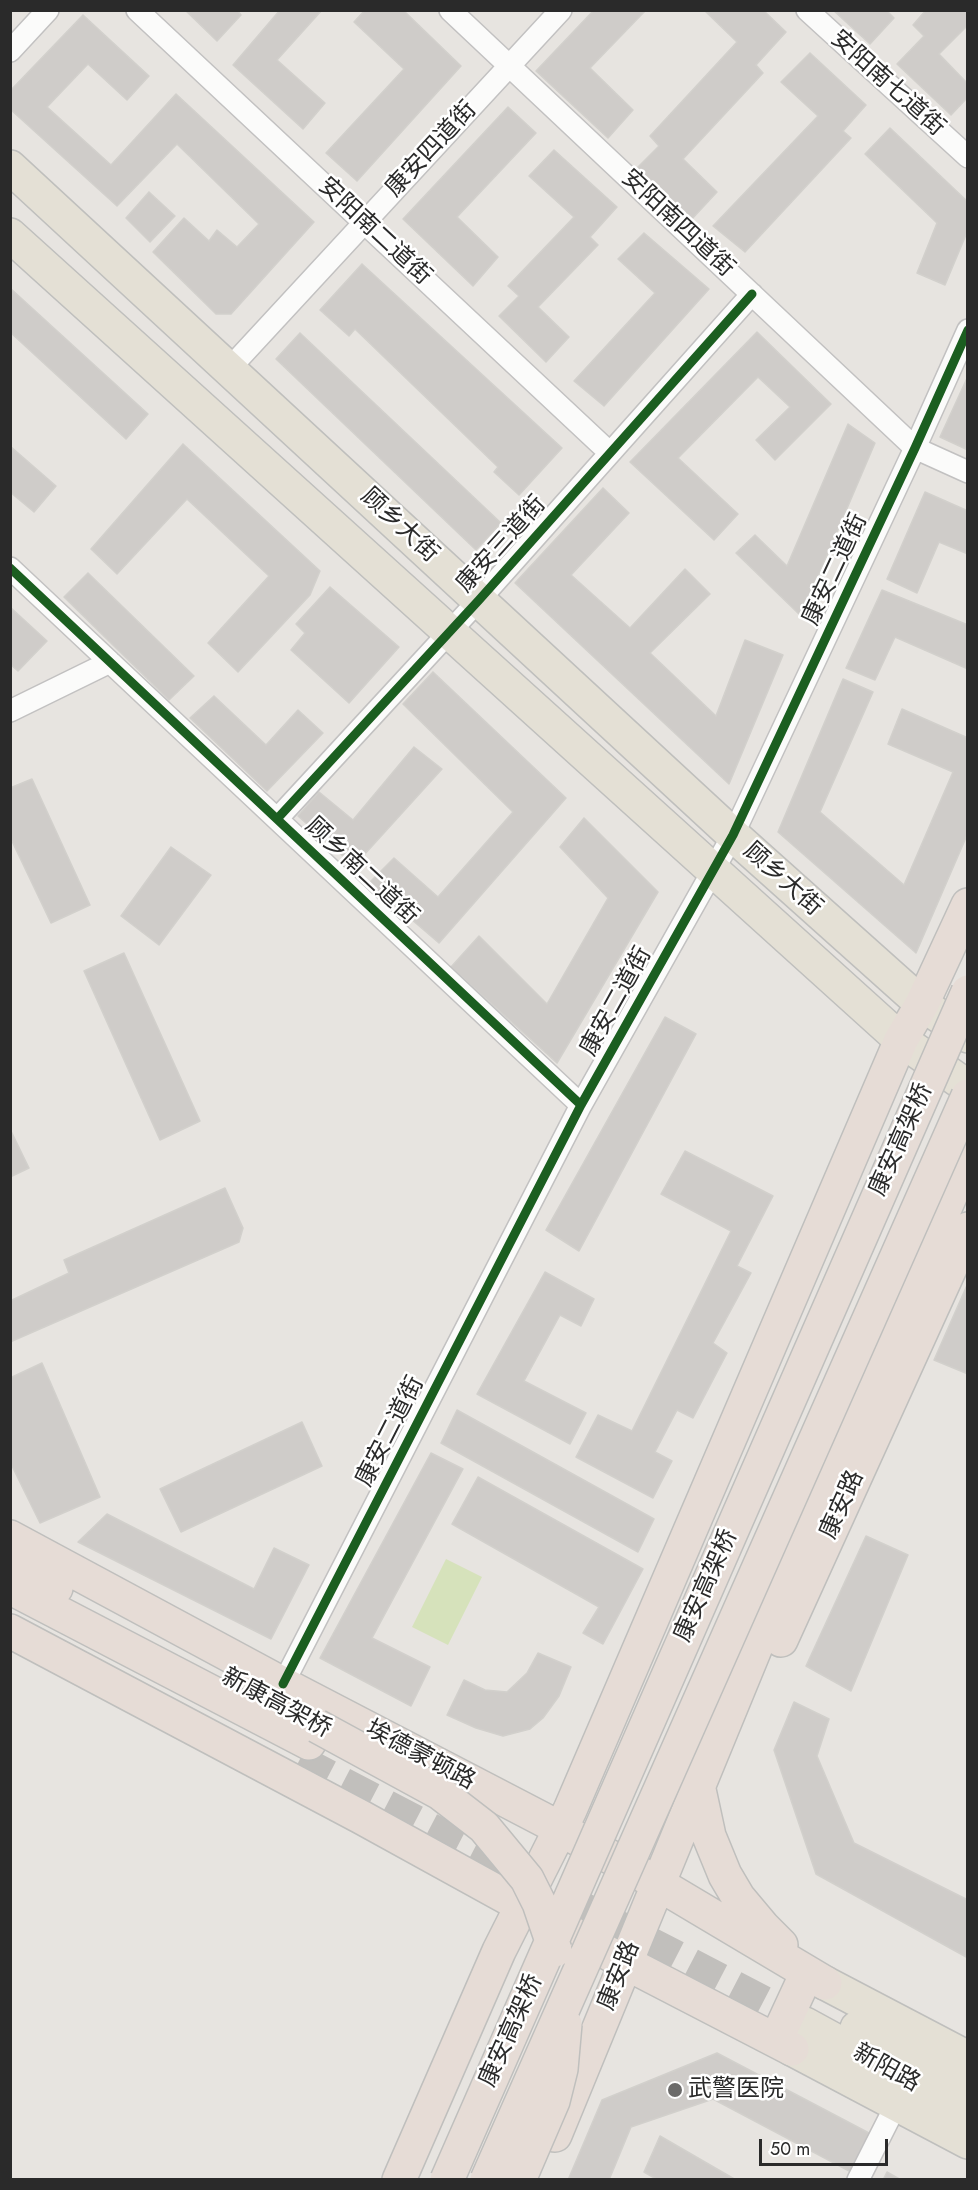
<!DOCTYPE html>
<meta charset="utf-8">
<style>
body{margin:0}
#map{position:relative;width:978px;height:2190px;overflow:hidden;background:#e7e4e0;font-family:Jost,sans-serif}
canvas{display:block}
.frame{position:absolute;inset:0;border:12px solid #2a2a2a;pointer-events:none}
.scale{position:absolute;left:759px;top:2139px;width:129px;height:27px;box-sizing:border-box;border:3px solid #2a2a2a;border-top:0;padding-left:8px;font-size:18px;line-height:21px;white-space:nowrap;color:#2a2a2a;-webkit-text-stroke:4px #fff;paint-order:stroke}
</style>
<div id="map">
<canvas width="978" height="2190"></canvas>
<div class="frame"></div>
<div class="scale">50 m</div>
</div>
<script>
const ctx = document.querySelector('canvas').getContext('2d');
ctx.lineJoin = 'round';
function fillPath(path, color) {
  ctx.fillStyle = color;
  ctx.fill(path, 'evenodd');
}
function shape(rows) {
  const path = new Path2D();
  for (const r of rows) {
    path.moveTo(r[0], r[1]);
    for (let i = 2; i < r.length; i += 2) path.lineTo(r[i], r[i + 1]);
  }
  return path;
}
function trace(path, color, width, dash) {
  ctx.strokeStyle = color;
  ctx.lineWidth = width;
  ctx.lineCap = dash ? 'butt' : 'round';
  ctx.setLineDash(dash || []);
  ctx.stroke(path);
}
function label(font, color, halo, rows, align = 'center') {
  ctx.font = font + ' Jost,"Noto Sans SC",sans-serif';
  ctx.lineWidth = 5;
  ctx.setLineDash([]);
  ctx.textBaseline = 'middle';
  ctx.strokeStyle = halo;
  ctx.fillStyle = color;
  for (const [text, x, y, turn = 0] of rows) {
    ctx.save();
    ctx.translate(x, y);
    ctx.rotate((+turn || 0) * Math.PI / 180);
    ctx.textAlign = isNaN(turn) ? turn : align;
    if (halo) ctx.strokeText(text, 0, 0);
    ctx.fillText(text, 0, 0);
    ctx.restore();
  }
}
fillPath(shape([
 [446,1559,482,1577,448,1645,412,1627]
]), '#d6e2bb');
const building = shape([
 [185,10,237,10,241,15,217,41,185,10],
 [280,10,322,10,277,60,325,103,303,129,233,65,280,10],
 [365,10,403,10,461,66,357,181,326,153,404,69,354,22,365,10],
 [594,10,646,10,590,68,633,110,608,138,536,71,594,10],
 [704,10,763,10,786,32,756,65,763,73,683,159,717,192,691,220,636,169,659,146,650,136,737,42,704,10],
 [833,10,886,10,894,18,870,44,833,10],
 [926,10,968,10,968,25,939,54,968,84,968,97,951,115,897,64,924,36,913,25,926,10],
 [83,15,149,76,127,100,88,64,47,107,111,165,176,94,314,222,231,314,216,314,153,252,184,218,209,241,217,230,237,247,259,224,177,144,117,206,10,109,10,91,83,15],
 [810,53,866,105,843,131,851,138,745,252,713,226,818,116,781,82,810,53],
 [508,107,536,133,457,217,498,257,473,286,403,219,508,107],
 [890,128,968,202,968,230,945,285,917,273,937,223,865,154,890,128],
 [554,150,617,207,590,237,598,245,538,307,569,337,546,362,499,316,519,296,508,286,574,217,529,176,554,150],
 [149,192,175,216,150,242,126,218,149,192],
 [644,233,709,289,604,406,574,381,655,293,618,259,644,233],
 [362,264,562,448,519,495,494,472,498,467,355,329,349,336,320,310,362,264],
 [10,288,148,414,126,439,10,332,10,288],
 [757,332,831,404,775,460,756,440,790,407,758,377,678,458,738,514,714,540,630,462,757,332],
 [300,333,501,523,476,550,276,359,300,333],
 [968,376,968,450,940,437,968,376],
 [848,424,875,443,801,616,736,553,755,535,787,566,848,424],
 [183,444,320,571,310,595,238,672,208,643,269,576,187,499,117,574,91,549,183,444],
 [10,446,56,486,34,512,10,492,10,446],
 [603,488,629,513,571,575,630,628,685,569,710,594,650,653,716,716,745,640,783,655,729,784,515,583,603,488],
 [925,492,968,511,968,554,939,542,917,593,887,579,925,492],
 [88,573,194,676,169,700,64,597,88,573],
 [330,587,399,647,349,703,291,650,305,633,296,624,330,587],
 [882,590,968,625,968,669,895,637,875,680,846,668,882,590],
 [10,607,47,641,18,671,10,664,10,607],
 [433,672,566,798,439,943,369,883,394,858,438,897,513,812,403,704,433,672],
 [843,679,873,692,820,812,904,885,953,772,888,744,902,709,968,738,968,833,916,953,778,832,843,679],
 [214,696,266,745,298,710,323,733,267,791,190,718,214,696],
 [414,747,442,769,354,866,298,816,319,792,353,820,414,747],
 [32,779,90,905,51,923,10,837,10,788,32,779],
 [584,818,658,892,557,1063,451,967,479,936,547,1004,608,898,560,847,584,818],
 [171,847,211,875,159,945,121,916,171,847],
 [124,953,200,1121,160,1140,84,971,124,953],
 [665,1017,696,1034,579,1251,546,1230,665,1017],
 [10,1129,29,1168,10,1177,10,1129],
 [685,1151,773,1196,737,1266,751,1273,713,1343,727,1353,693,1418,677,1410,655,1452,672,1461,653,1498,576,1457,598,1415,632,1431,731,1231,661,1194,685,1151],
 [225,1188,243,1228,239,1242,10,1342,10,1301,69,1273,64,1260,225,1188],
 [545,1272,594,1299,581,1326,560,1315,524,1381,586,1413,570,1444,477,1394,545,1272],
 [968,1283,968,1374,934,1360,968,1283],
 [42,1363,100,1497,40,1523,10,1462,10,1378,42,1363],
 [457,1410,654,1519,638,1552,441,1443,457,1410],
 [302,1422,322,1466,181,1532,160,1489,302,1422],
 [431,1453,463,1469,372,1638,430,1667,411,1706,320,1658,431,1453],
 [478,1477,643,1569,603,1644,583,1633,599,1607,452,1524,478,1477],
 [107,1514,254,1589,274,1548,309,1565,271,1639,78,1542,107,1514],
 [866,1536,908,1555,851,1691,806,1666,866,1536],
 [538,1653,571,1667,559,1696,543,1718,530,1729,503,1736,476,1728,447,1715,464,1680,485,1690,507,1692,527,1673,538,1653],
 [794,1702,829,1719,817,1756,854,1843,968,1900,968,1958,816,1874,774,1750,794,1702],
 [717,2053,869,2133,851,2172,713,2099,631,2127,609,2180,568,2180,602,2100,717,2053],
 [660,2136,736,2180,658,2180,644,2172,660,2136],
 [887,2172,901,2180,883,2180,887,2172]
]);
fillPath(building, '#cfccc9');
trace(building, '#d2d0cc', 1.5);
trace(shape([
 [299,1761,805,2024]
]), '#c1bfbc', 33, [33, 16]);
const street = shape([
 [137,10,610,453],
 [450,10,915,448,968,472],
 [807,10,968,157],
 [10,51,48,10],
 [229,369,561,10],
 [10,568,581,1105],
 [10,711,110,662],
 [277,819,479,600,752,294],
 [283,1684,581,1105,733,835,915,448,968,330],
 [858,2180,896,2105]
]);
const primary = shape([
 [10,167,733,835,922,1004,968,1036],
 [10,235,901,1040,968,1087],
 [825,1983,968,2058],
 [805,2024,968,2113],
 [857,2028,968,2084],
 [792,2049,968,2142]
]);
const highway = shape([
 [10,1537,283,1684,544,1820,657,1883,825,1983],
 [10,1563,56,1588],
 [15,1590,309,1743],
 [10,1631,361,1817,626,1963,792,2049],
 [781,1640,968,1229],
 [698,1785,709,1836,725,1875,738,1897,764,1928,781,1945],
 [776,2040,807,1973],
 [555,2135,778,1593,968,1155],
 [399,2180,499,1951,570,1810,901,1040,922,1004,968,905]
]);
trace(street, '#c2c1c1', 24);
trace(primary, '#bfbfbd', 36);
trace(highway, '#bfbfbd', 36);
trace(street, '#fbfbfa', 21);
trace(primary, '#e4e0d5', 33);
trace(highway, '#e6dcd6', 33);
const highwayBridge = shape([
 [317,1726,440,1793,484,1827,527,1879,539,1903,555,1950],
 [447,2180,968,992],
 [487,2180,968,1096],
 [519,2180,553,2101,561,2069,565,2024]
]);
trace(highwayBridge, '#bfbfbd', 36, []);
trace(highwayBridge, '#e6dcd6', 33);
trace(shape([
 [10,568,581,1105],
 [277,819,479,600,752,294],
 [283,1684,581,1105,733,835,915,448,968,330]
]), '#1b5e20', 9);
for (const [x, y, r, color] of [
 [675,2090,8,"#6c6b6a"]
]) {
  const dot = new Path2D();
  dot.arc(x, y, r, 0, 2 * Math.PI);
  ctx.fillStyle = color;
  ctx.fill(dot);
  trace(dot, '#fff', 2);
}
label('24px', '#2a2a2a', '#fff', [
 ["安阳南七道街",887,84,42],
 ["康安四道街",432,150,-47],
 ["安阳南四道街",677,224,43],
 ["安阳南二道街",374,232,43],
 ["顾乡大街",399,526,43],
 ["康安三道街",502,545,-48],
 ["康安二道街",836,570,-65],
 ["顾乡南二道街",361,872,43],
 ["顾乡大街",782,880,42],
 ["康安二道街",617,1002,-61],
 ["康安高架桥",902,1140,-66],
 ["康安二道街",391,1432,-63],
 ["康安路",843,1505,-66],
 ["康安高架桥",707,1586,-66],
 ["新康高架桥",276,1704,28],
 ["埃德蒙顿路",420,1756,28],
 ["康安路",620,1976,-68],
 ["康安高架桥",512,2031,-66],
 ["新阳路",886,2069,29]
]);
label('24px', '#2a2a2a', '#fff', [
 ["武警医院",688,2090]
], 'left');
</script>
